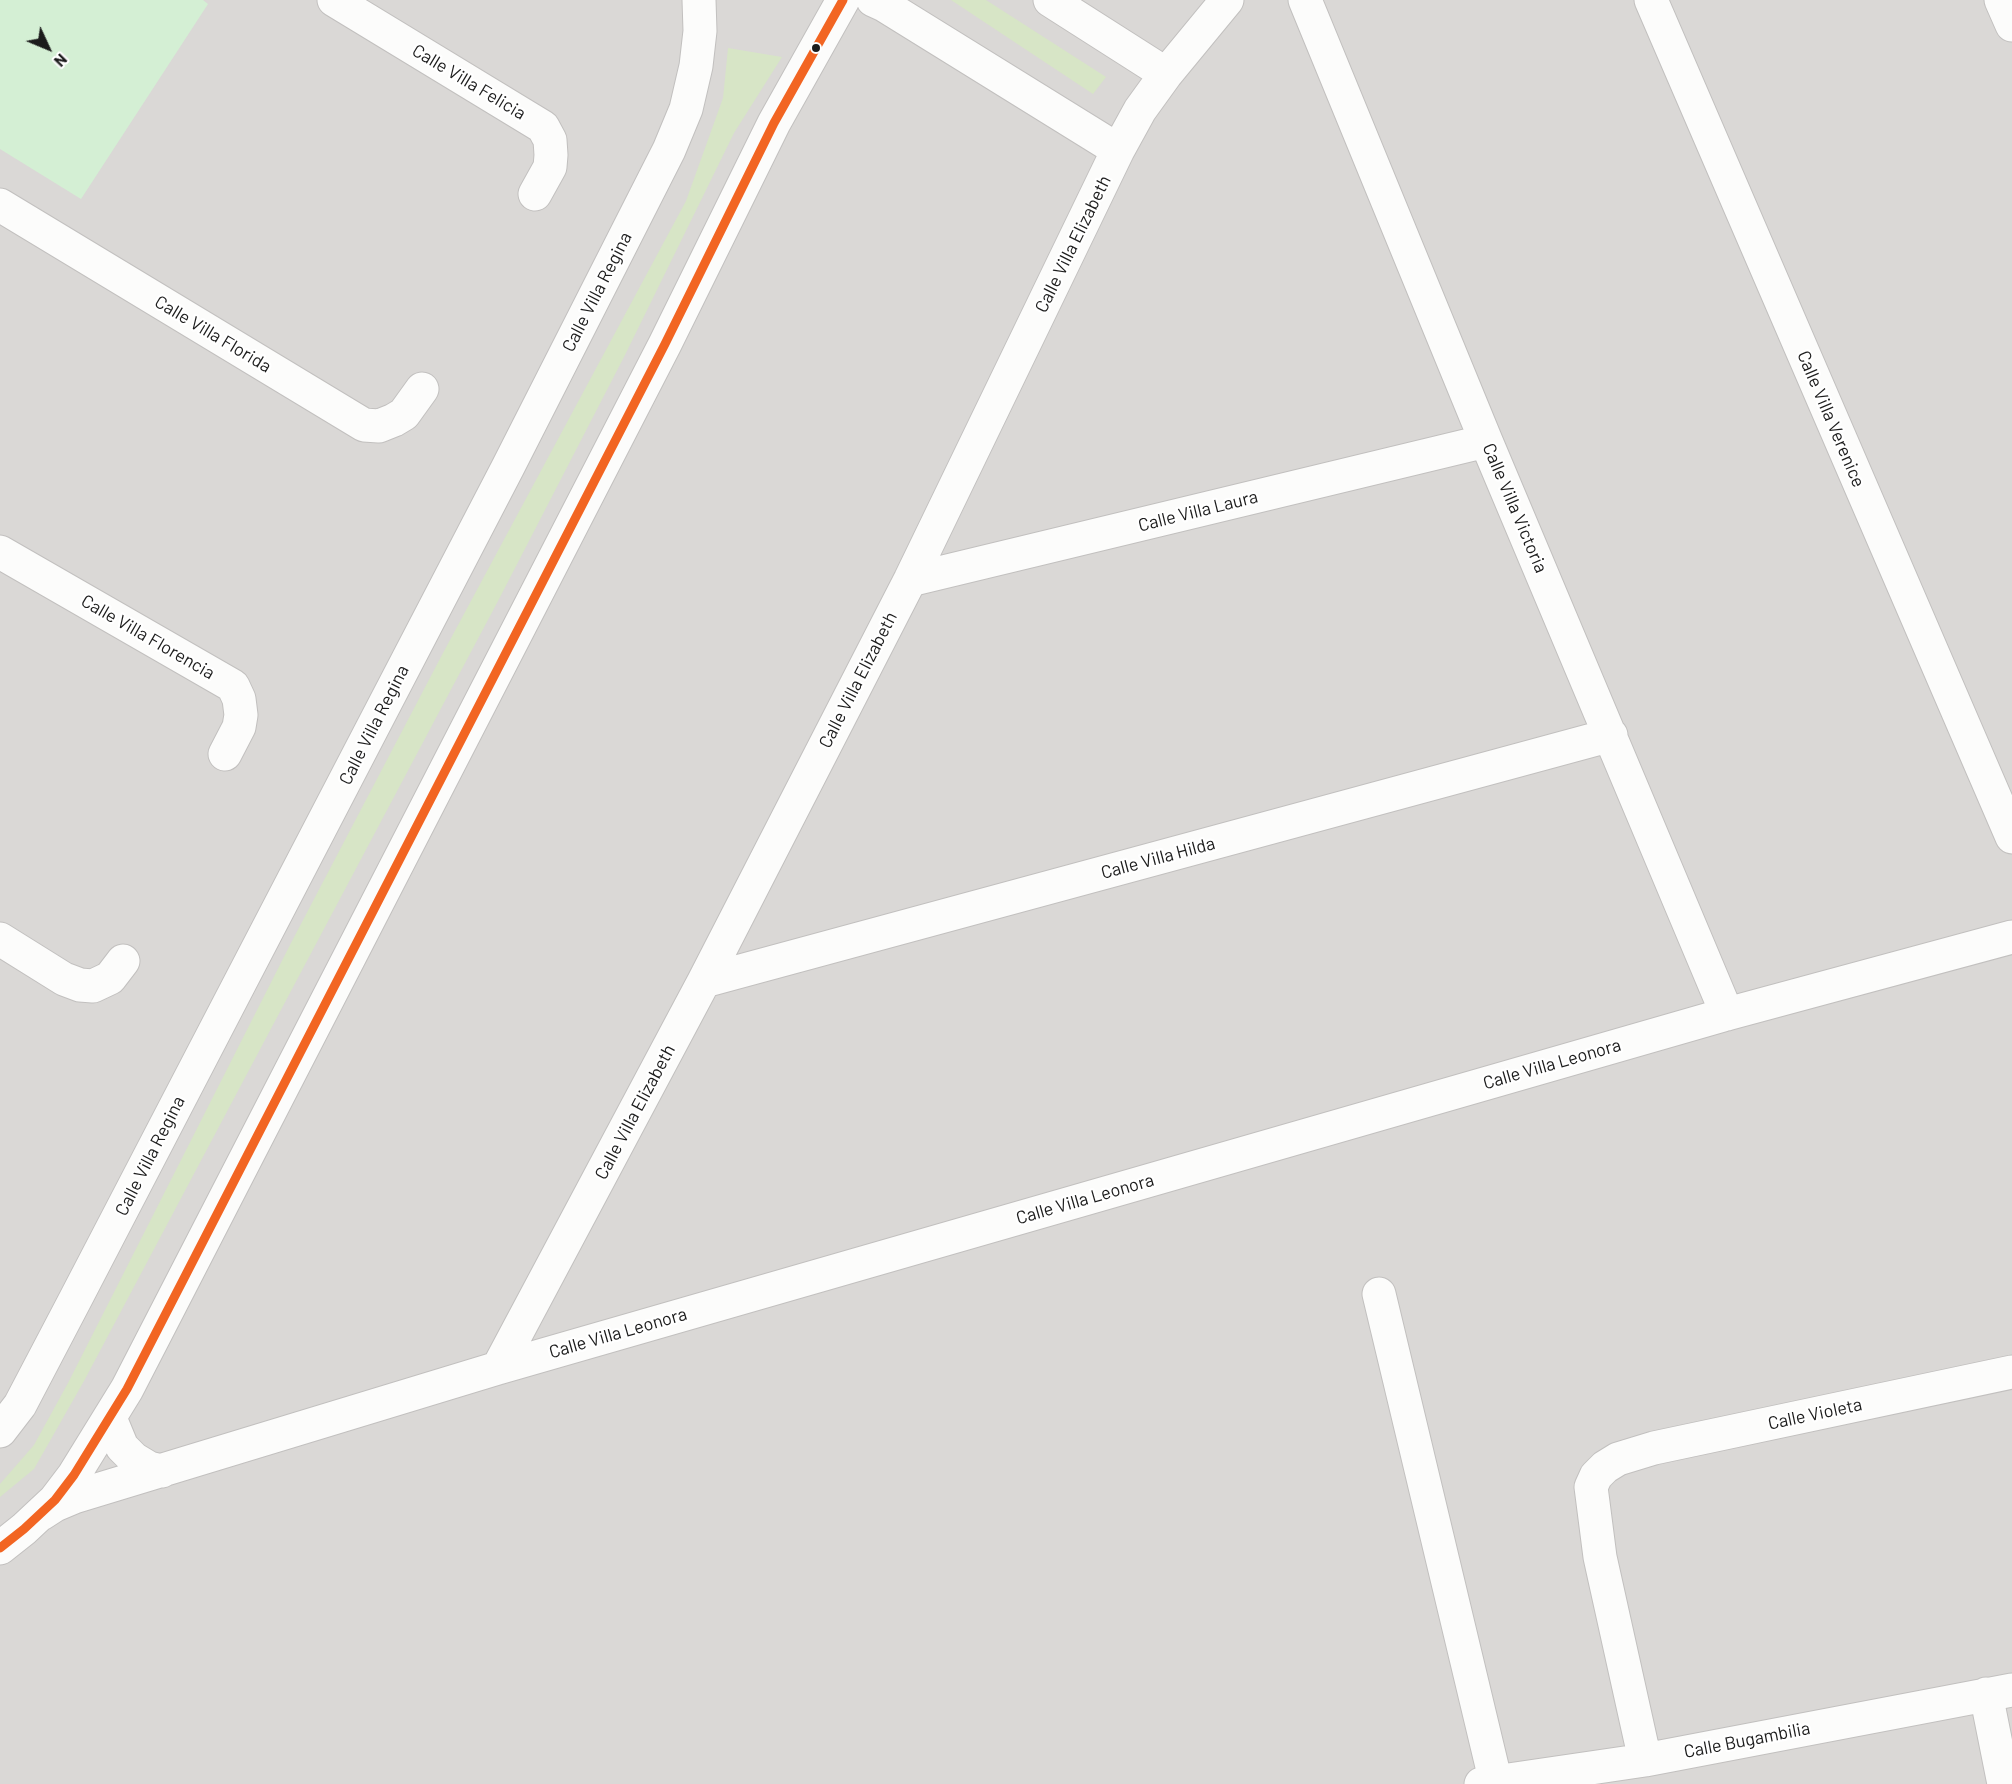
<!DOCTYPE html>
<style>
body{margin:0}
#map{position:relative;width:2012px;height:1784px;overflow:hidden;background:#ebe8e5;font-family:Barlow,sans-serif}
canvas{display:block}
.north{position:absolute;left:18px;top:18px;width:60px;height:60px;-webkit-text-stroke:4px #fff;paint-order:stroke;rotate:134deg;font-size:16px;font-weight:700;line-height:24px;text-align:center;color:#1c1c1c}
.north::after{content:'';display:block;margin:auto;width:21px;height:27px;background:#1c1c1c;clip-path:polygon(50% 0,100% 100%,50% 72%,0 100%)}
</style>
<div id="map">
<canvas width="2012" height="1784"></canvas>
<div class="north">N</div>
</div>
<script>
const ctx = document.querySelector('canvas').getContext('2d');
ctx.lineJoin = 'round';
function fillPath(path, color) {
  ctx.fillStyle = color;
  ctx.fill(path, 'evenodd');
}
function shape(rows) {
  const path = new Path2D();
  for (const r of rows) {
    path.moveTo(r[0], r[1]);
    for (let i = 2; i < r.length; i += 2) path.lineTo(r[i], r[i + 1]);
  }
  return path;
}
function trace(path, color, width, dash) {
  ctx.strokeStyle = color;
  ctx.lineWidth = width;
  ctx.lineCap = dash ? 'butt' : 'round';
  ctx.setLineDash(dash || []);
  ctx.stroke(path);
}
function label(font, color, halo, rows, align = 'center') {
  ctx.font = font + ' Barlow,sans-serif';
  ctx.lineWidth = 4.5;
  ctx.setLineDash([]);
  ctx.textBaseline = 'middle';
  ctx.strokeStyle = halo;
  ctx.fillStyle = color;
  for (const [text, x, y, turn = 0] of rows) {
    ctx.save();
    ctx.translate(x, y);
    ctx.rotate((+turn || 0) * Math.PI / 180);
    ctx.textAlign = isNaN(turn) ? turn : align;
    if (halo) ctx.strokeText(text, 0, 0);
    ctx.fillText(text, 0, 0);
    ctx.restore();
  }
}
fillPath(shape([
 [0,0,2012,0,2012,1784,0,1784]
]), '#dad8d6');
fillPath(shape([
 [951,0,986,0,1106,77,1093,94],
 [728,48,782,57,734,133,625,355,498,601,84,1381,34,1469,0,1497,0,1484,34,1445,68,1383,291,943,443,653,686,201,723,98]
]), '#d7e5c6');
fillPath(shape([
 [0,0,203,0,208,4,81,199,0,149]
]), '#d4efd4');
const minor = shape([
 [334,0,543,127,550,140,551,155,550,167,535,194],
 [873,0,884,5,1118,150],
 [1050,0,1166,74],
 [1305,0,1486,441,1727,1014],
 [1651,0,2012,837],
 [2001,0,2012,25],
 [0,205,364,425,379,426,394,420,404,414,422,389],
 [0,552,233,686,239,699,241,715,239,727,225,754],
 [910,580,1486,441],
 [0,939,64,979,80,985,93,986,110,978,123,961],
 [704,981,1611,735],
 [1379,1294,1496,1783],
 [498,1368,704,981,910,580,1118,150,1140,110,1166,74,1227,0],
 [110,1418,122,1447,134,1459,149,1468,162,1471],
 [0,1431,20,1405,75,1300,508,467,669,150,686,109,696,66,700,31,699,0],
 [41,1514,55,1505,74,1497,498,1368,1727,1014,2012,937],
 [0,1548,24,1529,55,1500,74,1475,127,1389,665,344,774,123,843,0],
 [1986,1694,2004,1784],
 [1645,1760,1600,1557,1591,1487,1596,1476,1605,1467,1618,1459,1654,1448,2012,1372],
 [1481,1784,1645,1760,2012,1690]
]);
trace(minor, '#c2c0bf', 35);
trace(minor, '#fcfcfb', 33);
trace(shape([
 [0,1548,24,1529,55,1500,74,1475,127,1389,665,344,774,123,843,0]
]), '#f26522', 9);
for (const [x, y, r, color] of [
 [816,48,5,"#1c1c1c"]
]) {
  const dot = new Path2D();
  dot.arc(x, y, r, 0, 2 * Math.PI);
  ctx.fillStyle = color;
  ctx.fill(dot);
  trace(dot, '#fff', 2);
}
label('18px', '#1c1c1c', '#fff', [
 ["Calle Villa Felicia",469,82,31],
 ["Calle Villa Elizabeth",1073,244,-64],
 ["Calle Villa Regina",597,292,-63],
 ["Calle Villa Florida",213,334,31],
 ["Calle Villa Verenice",1831,419,67],
 ["Calle Villa Victoria",1515,508,67],
 ["Calle Villa Laura",1198,511,-14],
 ["Calle Villa Florencia",148,637,30],
 ["Calle Villa Elizabeth",858,680,-63],
 ["Calle Villa Regina",374,725,-63],
 ["Calle Villa Hilda",1158,858,-15],
 ["Calle Villa Leonora",1552,1064,-16],
 ["Calle Villa Elizabeth",635,1112,-62],
 ["Calle Villa Regina",150,1156,-63],
 ["Calle Villa Leonora",1085,1199,-16],
 ["Calle Villa Leonora",618,1333,-16],
 ["Calle Violeta",1815,1414,-12],
 ["Calle Bugambilia",1747,1740,-11]
]);
</script>
